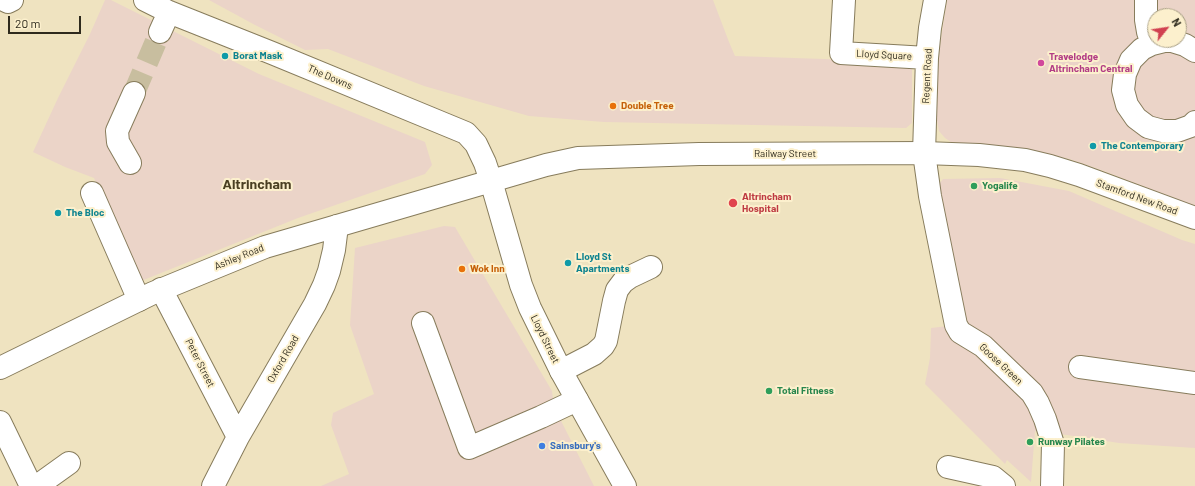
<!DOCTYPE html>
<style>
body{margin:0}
#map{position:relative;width:1195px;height:486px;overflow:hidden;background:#efe3c0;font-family:Barlow,sans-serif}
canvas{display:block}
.north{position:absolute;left:1147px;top:8px;width:40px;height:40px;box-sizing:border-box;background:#fcf0cd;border:1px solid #aaa187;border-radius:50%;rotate:60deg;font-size:11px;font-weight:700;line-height:16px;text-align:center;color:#2e2a1d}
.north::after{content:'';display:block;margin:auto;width:14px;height:18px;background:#d14150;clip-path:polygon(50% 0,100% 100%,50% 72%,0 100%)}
.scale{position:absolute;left:8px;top:16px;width:73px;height:18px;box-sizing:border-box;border:2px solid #2e2a1d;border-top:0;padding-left:5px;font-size:12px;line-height:14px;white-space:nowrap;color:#2e2a1d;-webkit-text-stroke:3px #fcf0cd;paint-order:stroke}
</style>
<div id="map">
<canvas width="1195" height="486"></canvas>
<div class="north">N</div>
<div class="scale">20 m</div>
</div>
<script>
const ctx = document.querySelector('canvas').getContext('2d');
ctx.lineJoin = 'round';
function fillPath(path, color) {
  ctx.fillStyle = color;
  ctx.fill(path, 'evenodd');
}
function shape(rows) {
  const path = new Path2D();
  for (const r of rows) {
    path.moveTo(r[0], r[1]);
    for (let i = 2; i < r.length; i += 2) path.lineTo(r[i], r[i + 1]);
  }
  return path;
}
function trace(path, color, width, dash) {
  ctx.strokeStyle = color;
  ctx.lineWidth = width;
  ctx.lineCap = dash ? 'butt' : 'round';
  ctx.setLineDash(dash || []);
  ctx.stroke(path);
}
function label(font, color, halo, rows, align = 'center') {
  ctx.font = font + ' Barlow,sans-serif';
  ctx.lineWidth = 4;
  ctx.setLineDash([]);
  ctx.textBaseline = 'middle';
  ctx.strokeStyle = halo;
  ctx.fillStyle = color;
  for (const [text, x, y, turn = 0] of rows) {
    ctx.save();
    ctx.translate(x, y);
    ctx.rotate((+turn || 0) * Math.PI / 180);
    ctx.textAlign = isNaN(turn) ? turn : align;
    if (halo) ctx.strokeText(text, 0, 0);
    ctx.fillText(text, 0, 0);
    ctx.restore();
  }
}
fillPath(shape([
 [105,0,111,0,259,74,425,142,432,165,425,174,298,218,141,281,138,277,94,178,65,167,33,152,58,98,90,34],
 [209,0,713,0,729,42,735,56,912,62,912,123,906,128,604,122,529,116,424,86,328,49,305,50,255,25],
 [947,0,1195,0,1195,206,1101,170,1069,159,1032,152,954,144,945,138,939,131,937,121,937,101,938,60,942,32],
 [1155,16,1179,16,1179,40,1155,40],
 [1000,178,1069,191,1182,240,1195,244,1195,448,1119,443,1067,435,1035,431,1031,482,1007,460,1005,464,925,384,930,358,931,328,956,325,936,188,943,179],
 [444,226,455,227,552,391,554,407,594,486,321,486,349,474,331,425,333,413,374,394,350,325,355,248]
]), '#ebd4c8');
trace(shape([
 [134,93,160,32]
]), '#c8be9f', 22, [22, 11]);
const minor = shape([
 [4,0,8,2,12,0],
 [145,0,169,12,272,53,466,133,476,144,485,163,491,181],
 [844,0,841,53,927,58],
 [935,0,930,28,927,58,924,153,930,196,956,325,960,332,983,346,1032,393,1038,403,1045,419,1053,444,1052,486],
 [1146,0,1146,20,1148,32,1152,44],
 [160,32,169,12],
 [1195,51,1185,45,1172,41,1164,41,1152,44,1142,49,1131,60,1125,74,1123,90,1127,105,1136,118,1148,127,1163,131,1177,131,1191,126,1195,122],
 [130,163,118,142,117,131,134,93],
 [92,193,139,300],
 [161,289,238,437],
 [423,323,469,448,541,417,577,400],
 [1080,367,1195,383],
 [561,371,594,354,603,346,606,341,614,301,617,290,623,282,630,277,651,267],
 [0,422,31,486],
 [948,467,993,477,1004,486],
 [37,486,69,463],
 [213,486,238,437,315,304,324,285,329,271,334,250,337,226]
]);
const major = shape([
 [491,181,521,285,530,308,561,371,625,486],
 [0,368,153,293,265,247,546,165,578,158,699,154,924,153,979,155,1025,160,1050,166,1079,175,1195,218]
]);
trace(minor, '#877c5c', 24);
trace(major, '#877c5c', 24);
trace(minor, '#fff', 22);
trace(major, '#fff', 22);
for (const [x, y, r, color] of [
 [225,56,4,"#0f9aa8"],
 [1041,63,4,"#d1479c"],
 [613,106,4,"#e8710a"],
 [1093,146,4,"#0f9aa8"],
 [974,186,4,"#2e9e5b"],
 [733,203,5,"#e0444e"],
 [58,213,4,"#0f9aa8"],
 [568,263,4,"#0f9aa8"],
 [462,269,4,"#e8710a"],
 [769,391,4,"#2e9e5b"],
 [1030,442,4,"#2e9e5b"],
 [542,446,4,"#3f7fe0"]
]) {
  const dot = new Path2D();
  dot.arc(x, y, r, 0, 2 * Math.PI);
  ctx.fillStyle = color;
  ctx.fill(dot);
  trace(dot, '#fcf0cd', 1.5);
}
label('10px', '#2e2a1d', '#fcf0cd', [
 ["Lloyd Square",884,55,3],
 ["Regent Road",927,76,-87],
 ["The Downs",330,77,23],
 ["Railway Street",785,154],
 ["Stamford New Road",1137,197,20],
 ["Ashley Road",239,257,-22],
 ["Lloyd Street",545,339,64],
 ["Oxford Road",283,359,-60],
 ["Peter Street",200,363,63],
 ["Goose Green",1001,364,43]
]);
label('bold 10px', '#0d838f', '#fcf0cd', [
 ["Borat Mask",233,56],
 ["The Contemporary",1101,146],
 ["The Bloc",66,213],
 ["Lloyd St",576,257],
 ["Apartments",576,269]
], 'left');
label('bold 10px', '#b23c85', '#fcf0cd', [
 ["Travelodge",1049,57],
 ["Altrincham Central",1049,69]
], 'left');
label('bold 10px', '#c56008', '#fcf0cd', [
 ["Double Tree",621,106],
 ["Wok Inn",470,269]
], 'left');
label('bold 10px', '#27864d', '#fcf0cd', [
 ["Yogalife",982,186],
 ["Total Fitness",777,391],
 ["Runway Pilates",1038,442]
], 'left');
label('bold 10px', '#be3a42', '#fcf0cd', [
 ["Altrincham",742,197],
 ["Hospital",742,209]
], 'left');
label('bold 10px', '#366cbe', '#fcf0cd', [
 ["Sainsbury's",550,446]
], 'left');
label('bold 14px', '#4a3f22', '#fcf0cd', [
 ["Altrincham",257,184]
]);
</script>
